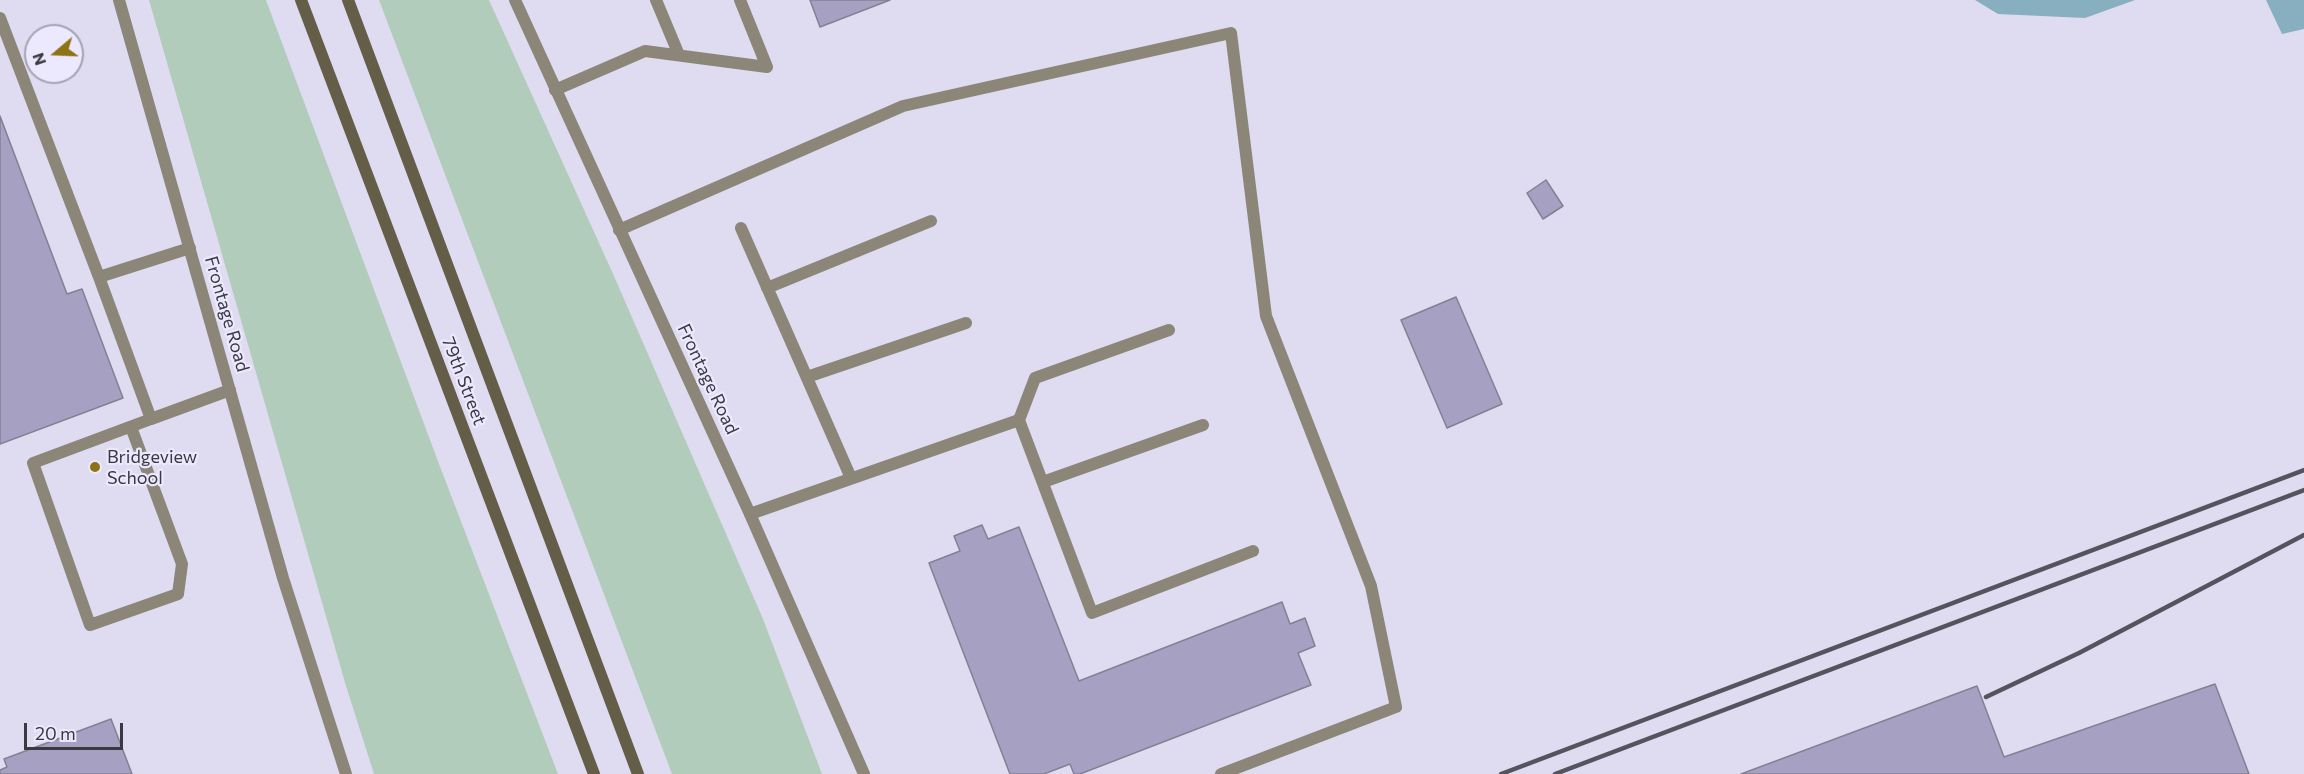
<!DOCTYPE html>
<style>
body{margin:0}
#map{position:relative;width:2304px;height:774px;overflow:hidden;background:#dfdbf1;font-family:Commissioner,sans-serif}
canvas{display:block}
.north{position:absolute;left:24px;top:24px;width:60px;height:60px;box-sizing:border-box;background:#ece9fe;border:2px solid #a5a3b2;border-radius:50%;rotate:251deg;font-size:16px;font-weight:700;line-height:24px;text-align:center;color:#3a3941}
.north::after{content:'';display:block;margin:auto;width:21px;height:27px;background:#8e7216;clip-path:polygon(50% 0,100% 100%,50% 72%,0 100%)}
.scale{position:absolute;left:24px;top:723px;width:99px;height:27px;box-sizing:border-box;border:3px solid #3a3941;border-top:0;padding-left:8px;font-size:18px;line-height:21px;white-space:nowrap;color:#3a3941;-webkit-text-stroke:4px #ece9fe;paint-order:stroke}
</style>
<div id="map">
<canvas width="2304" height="774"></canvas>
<div class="north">N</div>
<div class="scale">20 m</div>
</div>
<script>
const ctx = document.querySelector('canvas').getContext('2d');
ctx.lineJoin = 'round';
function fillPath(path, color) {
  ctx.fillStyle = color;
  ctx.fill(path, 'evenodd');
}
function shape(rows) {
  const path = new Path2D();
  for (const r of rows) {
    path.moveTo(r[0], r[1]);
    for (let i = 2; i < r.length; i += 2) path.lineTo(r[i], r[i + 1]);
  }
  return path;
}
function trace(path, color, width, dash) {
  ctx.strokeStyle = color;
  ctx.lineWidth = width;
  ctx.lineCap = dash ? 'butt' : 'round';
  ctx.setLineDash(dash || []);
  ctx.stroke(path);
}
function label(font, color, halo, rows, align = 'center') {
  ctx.font = font + ' Commissioner,sans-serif';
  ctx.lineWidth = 4.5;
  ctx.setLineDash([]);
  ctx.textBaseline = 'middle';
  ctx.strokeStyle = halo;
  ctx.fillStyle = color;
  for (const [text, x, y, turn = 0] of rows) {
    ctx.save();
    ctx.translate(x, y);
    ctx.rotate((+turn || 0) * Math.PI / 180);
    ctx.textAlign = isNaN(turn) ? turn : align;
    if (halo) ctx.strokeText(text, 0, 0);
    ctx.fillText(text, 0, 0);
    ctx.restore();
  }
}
fillPath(shape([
 [149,0,266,0,439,464,558,774,374,774,346,686],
 [379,0,489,0,614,276,763,619,822,774,672,774]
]), '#b2ccbb');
fillPath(shape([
 [1975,0,2135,0,2085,18,1998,14],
 [2266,0,2304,0,2304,29,2282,34]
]), '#88afc0');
const building = shape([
 [810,0,890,0,820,27,810,0],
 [0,116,67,294,82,289,123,398,0,444,0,116],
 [1546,180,1563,206,1543,219,1527,193,1546,180],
 [1456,297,1502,404,1447,428,1401,320,1456,297],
 [982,525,988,539,1019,527,1079,681,1282,602,1290,624,1305,618,1315,646,1298,653,1311,685,1080,774,1074,774,1070,764,1044,774,1010,774,929,563,960,551,954,536,982,525],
 [2215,684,2249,774,1741,774,1977,686,2004,757,2215,684],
 [111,719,132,774,0,774,0,770,7,767,4,759,111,719]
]);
fillPath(building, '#a6a0c2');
trace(building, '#848093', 1.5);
trace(shape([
 [656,0,679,55],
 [0,18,99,277],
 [555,90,645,51,767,67,740,0],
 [741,228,851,478],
 [619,230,903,106,1231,33,1266,316,1371,586,1396,707,1221,774],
 [190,248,99,277,151,419,230,390],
 [767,288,931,221],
 [807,377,966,323],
 [1019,420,1035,378,1169,330],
 [131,427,182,564,178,594,90,625,33,463,151,419],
 [1043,482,1203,425],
 [750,514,1019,420,1092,613,1253,551]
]), '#8b8678', 12);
trace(shape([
 [119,0,283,578,346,774],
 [515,0,750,514,864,774]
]), '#8b8678', 12);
trace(shape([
 [301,0,594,774],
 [348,0,638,774]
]), '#645d48', 12);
trace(shape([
 [1986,697,2079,653,2304,535],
 [1501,774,2304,470],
 [1555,774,2304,490]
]), '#55545e', 4.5);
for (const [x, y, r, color] of [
 [95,467,6,"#8e7216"]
]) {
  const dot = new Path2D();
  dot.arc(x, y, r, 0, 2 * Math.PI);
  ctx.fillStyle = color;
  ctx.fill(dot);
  trace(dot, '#ece9fe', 2);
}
label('18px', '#3a3941', '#ece9fe', [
 ["Frontage Road",227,314,74],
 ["Frontage Road",708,379,65],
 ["79th Street",464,381,69]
]);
label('18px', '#3a3941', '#ece9fe', [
 ["Bridgeview",107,457],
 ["School",107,478]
], 'left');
</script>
